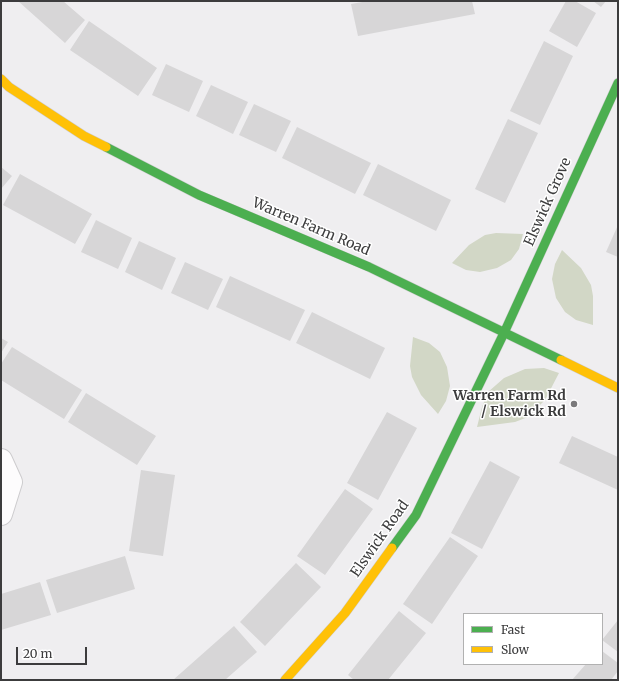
<!DOCTYPE html>
<style>
body{margin:0}
#map{position:relative;width:619px;height:681px;overflow:hidden;background:#efeef0;font-family:Merriweather,serif}
canvas{display:block}
.frame{position:absolute;inset:0;border:2px solid #3c3c3d;pointer-events:none}
.legend{position:absolute;left:463px;top:613px;width:140px;height:52px;box-sizing:border-box;background:#fff;border:1px solid #b1b1b1;margin:0;padding:5px 7px;list-style:none;font-size:12px;color:#3c3c3d}
.legend li{display:flex;align-items:center;gap:8px;height:20px}
.legend b{width:20px;border:1px solid #b1b1b1}
.scale{position:absolute;left:16px;top:647px;width:71px;height:18px;box-sizing:border-box;border:2px solid #3c3c3d;border-top:0;padding-left:5px;font-size:12px;line-height:14px;white-space:nowrap;color:#3c3c3d;-webkit-text-stroke:3px #fff;paint-order:stroke}
</style>
<div id="map">
<canvas width="619" height="681"></canvas>
<div class="frame"></div>
<ul class="legend">
<li><b style="height:5px;background:#4caf50"></b>Fast</li>
<li><b style="height:5px;background:#ffc107"></b>Slow</li>
</ul>
<div class="scale">20 m</div>
</div>
<script>
const ctx = document.querySelector('canvas').getContext('2d');
ctx.lineJoin = 'round';
function fillPath(path, color) {
  ctx.fillStyle = color;
  ctx.fill(path, 'evenodd');
}
function shape(rows) {
  const path = new Path2D();
  for (const r of rows) {
    path.moveTo(r[0], r[1]);
    for (let i = 2; i < r.length; i += 2) path.lineTo(r[i], r[i + 1]);
  }
  return path;
}
function trace(path, color, width, dash) {
  ctx.strokeStyle = color;
  ctx.lineWidth = width;
  ctx.lineCap = dash ? 'butt' : 'round';
  ctx.setLineDash(dash || []);
  ctx.stroke(path);
}
function label(font, color, halo, rows, align = 'center') {
  ctx.font = font + ' Merriweather,serif';
  ctx.lineWidth = 3;
  ctx.setLineDash([]);
  ctx.textBaseline = 'middle';
  ctx.strokeStyle = halo;
  ctx.fillStyle = color;
  for (const [text, x, y, turn = 0] of rows) {
    ctx.save();
    ctx.translate(x, y);
    ctx.rotate((+turn || 0) * Math.PI / 180);
    ctx.textAlign = isNaN(turn) ? turn : align;
    if (halo) ctx.strokeText(text, 0, 0);
    ctx.fillText(text, 0, 0);
    ctx.restore();
  }
}
fillPath(shape([
 [496,233,523,234,519,249,511,260,497,268,480,272,466,270,452,263,469,245,485,235],
 [562,250,581,268,591,285,593,296,593,325,576,320,565,312,556,298,552,279,555,264],
 [413,337,429,343,440,352,447,367,450,386,446,401,438,414,421,395,412,377,410,366],
 [544,368,559,373,545,400,528,417,515,422,477,427,482,407,488,392,504,378,525,369]
]), '#d2d7c6');
fillPath(shape([
 [18,1,63,1,85,20,65,43],
 [368,1,472,1,475,14,358,36,351,4],
 [566,1,575,1,596,13,577,47,549,31],
 [593,1,606,1,601,7],
 [89,21,157,68,138,96,70,50],
 [544,41,573,56,540,125,510,111],
 [166,64,203,81,189,112,152,95],
 [211,85,248,102,233,134,196,116],
 [254,104,291,121,276,152,239,135],
 [508,119,538,133,505,203,475,189],
 [297,127,371,163,355,194,282,158],
 [378,164,451,200,436,231,363,195],
 [1,167,12,176,1,189],
 [20,174,92,214,75,244,3,205],
 [96,220,132,238,118,269,81,252],
 [618,225,618,257,606,252],
 [139,241,176,258,162,290,125,272],
 [185,262,223,279,208,310,171,293],
 [230,276,305,310,290,341,216,307],
 [312,312,385,348,370,379,296,343],
 [1,338,8,342,1,353],
 [12,347,82,390,64,419,1,380,1,364],
 [86,393,156,436,137,465,68,422],
 [387,412,417,428,378,500,347,483],
 [572,436,618,457,618,490,559,463],
 [490,461,520,477,482,549,451,533],
 [141,470,175,475,163,556,129,551],
 [345,489,373,509,325,575,297,556],
 [450,537,478,556,432,624,403,604],
 [125,556,135,589,57,613,46,580],
 [296,563,321,587,265,646,240,622],
 [40,582,51,615,1,630,1,594],
 [399,611,426,633,388,680,354,680,348,675],
 [618,620,618,652,602,640],
 [234,626,257,652,242,665,225,680,173,680],
 [602,651,618,663,618,671,611,680,572,680,586,664,602,664]
]), '#d7d6d7');
const street = shape([
 [1,460,11,482,1,514]
]);
const fast = shape([
 [106,147,199,195,369,267,561,360],
 [392,548,416,515,504,333,618,83]
]);
const slow = shape([
 [1,79,9,87,84,136,106,147],
 [561,360,618,388],
 [285,680,345,613,392,548]
]);
trace(street, '#cdccce', 24);
trace(fast, '#cdccce', 10);
trace(slow, '#cdccce', 10);
trace(street, '#fdfcfd', 22);
trace(fast, '#4caf50', 9);
trace(slow, '#ffc107', 9);
for (const [x, y, r, color] of [
 [574,404,4,"#7b7a7c"]
]) {
  const dot = new Path2D();
  dot.arc(x, y, r, 0, 2 * Math.PI);
  ctx.fillStyle = color;
  ctx.fill(dot);
  trace(dot, '#fff', 1.5);
}
label('14px', '#3c3c3d', '#fff', [
 ["Elswick Grove",548,202,-66],
 ["Warren Farm Road",311,227,23],
 ["Elswick Road",380,539,-55]
]);
label('bold 14px', '#3c3c3d', '#fff', [
 ["Warren Farm Rd",566,396],
 ["/ Elswick Rd",566,412]
], 'right');
</script>
